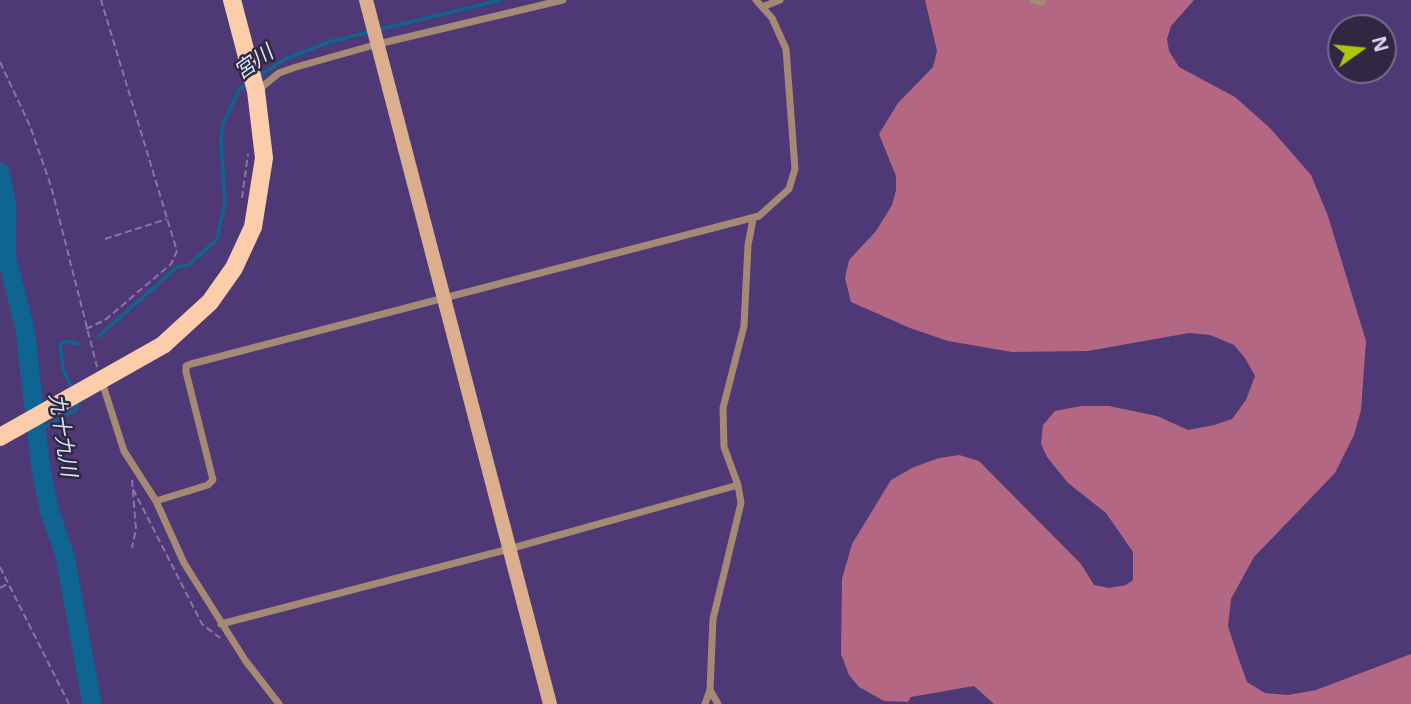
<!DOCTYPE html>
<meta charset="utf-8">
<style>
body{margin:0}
#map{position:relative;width:1411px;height:704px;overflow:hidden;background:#4e3875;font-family:"Open Sans",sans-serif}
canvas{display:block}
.north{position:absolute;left:1327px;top:14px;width:70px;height:70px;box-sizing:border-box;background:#302742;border:2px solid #766c8b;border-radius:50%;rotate:75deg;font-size:19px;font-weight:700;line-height:28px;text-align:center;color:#ded3f8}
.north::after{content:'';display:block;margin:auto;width:24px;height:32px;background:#adc60e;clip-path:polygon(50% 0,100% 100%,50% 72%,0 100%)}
</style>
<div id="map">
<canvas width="1411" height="704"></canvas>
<div class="north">N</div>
</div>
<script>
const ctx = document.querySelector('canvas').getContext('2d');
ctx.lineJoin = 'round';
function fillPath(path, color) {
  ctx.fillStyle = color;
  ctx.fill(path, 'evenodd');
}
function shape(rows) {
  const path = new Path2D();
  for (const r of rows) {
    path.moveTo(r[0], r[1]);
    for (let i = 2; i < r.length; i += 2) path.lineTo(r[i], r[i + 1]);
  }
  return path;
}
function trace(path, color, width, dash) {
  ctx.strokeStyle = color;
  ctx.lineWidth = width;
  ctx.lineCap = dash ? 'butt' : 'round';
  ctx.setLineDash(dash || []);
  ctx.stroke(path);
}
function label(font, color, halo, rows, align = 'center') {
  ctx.font = font + ' "Open Sans","Noto Sans JP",sans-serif';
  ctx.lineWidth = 5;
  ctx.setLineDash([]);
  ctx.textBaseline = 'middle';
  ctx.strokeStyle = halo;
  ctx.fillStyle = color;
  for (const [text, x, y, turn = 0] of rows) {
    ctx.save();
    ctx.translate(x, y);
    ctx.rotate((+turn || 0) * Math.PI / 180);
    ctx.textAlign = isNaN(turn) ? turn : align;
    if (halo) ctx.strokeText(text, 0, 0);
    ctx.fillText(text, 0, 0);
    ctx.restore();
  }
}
fillPath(shape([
 [925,0,1194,0,1171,26,1167,39,1169,51,1179,67,1235,97,1270,128,1311,175,1328,216,1366,341,1361,410,1354,435,1335,473,1254,557,1231,599,1228,626,1237,654,1247,682,1265,693,1288,695,1316,690,1411,654,1411,704,994,704,974,686,911,697,908,702,884,701,859,687,849,675,841,654,842,579,852,544,891,480,914,467,939,458,959,455,979,461,1081,564,1094,585,1109,588,1126,585,1133,580,1133,552,1106,513,1068,483,1047,457,1041,444,1043,425,1055,411,1081,406,1109,406,1157,416,1188,430,1214,425,1232,419,1246,400,1255,376,1245,358,1234,345,1210,335,1189,333,1088,351,1012,352,948,341,910,328,851,302,845,278,849,260,876,231,892,205,896,190,896,176,879,134,898,103,933,67,937,51]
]), '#b36782');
trace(shape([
 [377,30,501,0],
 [257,77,285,59,329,42,369,32],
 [99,336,177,267,189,265,217,239,225,202,221,141,223,124,239,90,248,84],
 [73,391,63,369,60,344,66,341,78,344],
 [39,430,77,409,77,401]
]), '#0f6591', 3.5);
trace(shape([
 [0,172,7,206,6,255,25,329,41,470,49,509,65,556,92,704]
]), '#0f6591', 19);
trace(shape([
 [0,62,30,126,51,186,97,367],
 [242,198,248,154],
 [105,239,167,219],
 [86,329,105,320,171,264,177,251,101,0],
 [132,480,136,529,132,548],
 [133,489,202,624,220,638],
 [0,567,69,704],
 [0,588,7,584]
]), '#8876aa', 2, [7, 3.5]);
trace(shape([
 [1033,0,1042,2],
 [762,7,780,0],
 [257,91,279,73,296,67,378,44,563,0],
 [102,382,124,451,156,501,184,563,245,660,279,704],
 [156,501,208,485,213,480,186,372,186,366,191,364,759,216,789,189,795,169,786,49,772,18,756,0],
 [221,624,509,549,738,485],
 [710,690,718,704],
 [705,704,710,690,713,619,741,503,738,485,724,447,723,408,744,326,748,245,753,219]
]), '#a68975', 7);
trace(shape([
 [366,0,550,704]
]), '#dbae8d', 14);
trace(shape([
 [0,437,163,345,210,302,234,268,253,227,264,158,256,91,232,0]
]), '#fbcdab', 18);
label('italic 21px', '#d5e8f5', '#302742', [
 ["宮川",254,63,-35],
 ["九十九川",62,435,81]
]);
</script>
